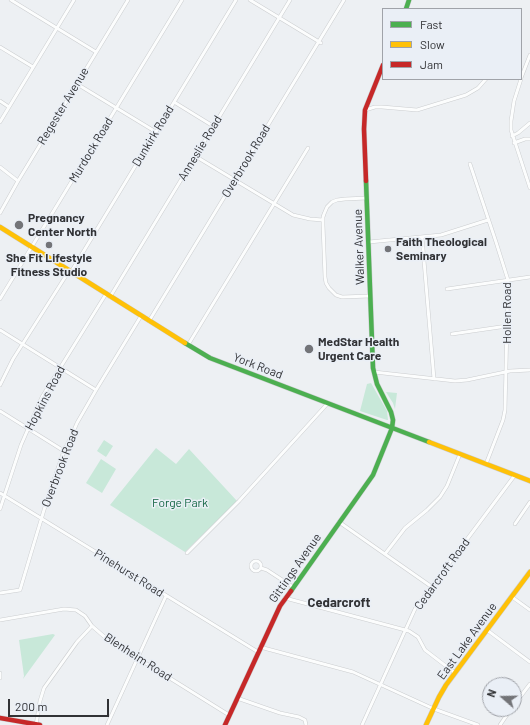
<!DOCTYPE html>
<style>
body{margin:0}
#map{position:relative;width:530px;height:725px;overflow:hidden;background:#edf0f3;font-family:Barlow,sans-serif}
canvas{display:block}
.legend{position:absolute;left:382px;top:8px;width:140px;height:72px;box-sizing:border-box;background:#eaeff6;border:1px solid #a0a3a9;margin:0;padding:5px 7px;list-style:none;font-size:12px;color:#313235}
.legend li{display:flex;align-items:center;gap:8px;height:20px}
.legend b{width:20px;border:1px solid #a0a3a9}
.north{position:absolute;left:482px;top:677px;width:40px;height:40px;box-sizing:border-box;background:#eaeff6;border:1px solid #a0a3a9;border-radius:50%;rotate:290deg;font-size:11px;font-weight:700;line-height:16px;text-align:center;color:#313235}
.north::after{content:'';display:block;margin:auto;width:14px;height:18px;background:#737478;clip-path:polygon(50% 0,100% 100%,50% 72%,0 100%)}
.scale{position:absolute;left:8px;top:699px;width:101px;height:18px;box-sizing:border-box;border:2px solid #313235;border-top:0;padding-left:5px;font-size:12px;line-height:14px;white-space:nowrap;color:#313235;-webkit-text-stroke:3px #eaeff6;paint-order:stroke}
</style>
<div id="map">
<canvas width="530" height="725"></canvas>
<ul class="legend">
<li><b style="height:5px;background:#4caf50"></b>Fast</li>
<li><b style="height:5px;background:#ffc107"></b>Slow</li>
<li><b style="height:5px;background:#c62828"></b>Jam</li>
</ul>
<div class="north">N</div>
<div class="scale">200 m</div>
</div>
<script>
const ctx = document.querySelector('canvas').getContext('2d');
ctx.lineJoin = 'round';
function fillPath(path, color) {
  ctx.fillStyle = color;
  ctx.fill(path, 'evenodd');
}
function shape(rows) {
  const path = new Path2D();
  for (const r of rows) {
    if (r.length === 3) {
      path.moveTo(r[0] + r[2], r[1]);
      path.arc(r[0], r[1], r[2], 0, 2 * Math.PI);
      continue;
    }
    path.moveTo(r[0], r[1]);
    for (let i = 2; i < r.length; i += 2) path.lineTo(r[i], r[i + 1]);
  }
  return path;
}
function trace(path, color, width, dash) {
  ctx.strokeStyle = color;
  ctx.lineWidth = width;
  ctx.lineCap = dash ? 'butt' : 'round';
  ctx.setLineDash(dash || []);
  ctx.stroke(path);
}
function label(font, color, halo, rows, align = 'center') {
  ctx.font = font + ' Barlow,sans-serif';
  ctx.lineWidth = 3;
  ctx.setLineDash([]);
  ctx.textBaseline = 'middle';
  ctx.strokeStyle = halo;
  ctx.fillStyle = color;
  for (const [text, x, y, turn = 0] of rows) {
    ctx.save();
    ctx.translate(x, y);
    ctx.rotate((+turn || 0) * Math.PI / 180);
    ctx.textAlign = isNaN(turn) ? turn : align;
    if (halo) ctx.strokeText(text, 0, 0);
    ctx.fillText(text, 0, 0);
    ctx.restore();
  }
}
fillPath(shape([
 [371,383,387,411,388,420,387,420,360,411,367,384],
 [386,392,397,393,395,409,393,403],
 [104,440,113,446,106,457,97,451],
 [156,448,176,464,189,449,237,501,185,552,110,505],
 [101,459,116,469,102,493,86,483],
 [53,634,55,635,23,679,24,676,19,640]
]), '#c8e8d9');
const street = shape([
 [11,0,96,52],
 [250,0,321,43],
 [0,47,33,67],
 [521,78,530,55],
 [521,79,514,101,511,121,511,130,530,188],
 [77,84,156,132],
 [0,101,9,107],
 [174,102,213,126],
 [365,110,375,107,382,107,417,110,466,95,478,88,486,79],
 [0,122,74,0],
 [512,136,518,133,530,123],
 [514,143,525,139,530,139],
 [195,156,293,215,310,219,323,220],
 [470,164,496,242,508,280,505,410,503,420,486,464],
 [0,167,18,181],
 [367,198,345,199,337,200,332,202,327,207,324,214,323,217,323,225,325,277,326,283,329,288,336,295,342,297,370,296],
 [0,213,18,181,128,0],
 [422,237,434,379],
 [369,242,441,235,488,220],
 [71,272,236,0],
 [447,289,530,277],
 [110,297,290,0],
 [0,299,182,0],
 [149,321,344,0],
 [0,330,96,390],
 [452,334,507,326],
 [188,345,308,148],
 [374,372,455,381,467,380,510,371,530,370],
 [0,385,13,359,69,271],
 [0,411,64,451],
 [0,493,258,652],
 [0,509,21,445,42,397,106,294],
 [339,522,432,587],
 [515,524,530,502],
 [187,553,239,501,328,403],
 [385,554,405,528,427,510,440,497,447,486,460,454],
 [256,566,5],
 [261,568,267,570,293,587],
 [0,593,20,590,47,500,64,451,71,437,77,423,96,390,141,316],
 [512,597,530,610],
 [285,598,409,631,418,637,425,650,429,653,455,673],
 [0,620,64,609,76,610,85,616,92,626,107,639,229,715],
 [487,630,530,662],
 [260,647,353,672,434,709,478,725],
 [0,673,0,678],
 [237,698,280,713,299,717,305,720,306,725],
 [514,705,530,684],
 [36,725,40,701,44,688,77,642,92,626],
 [107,725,166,596],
 [362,725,415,609,515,475],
 [500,725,511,709]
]);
const fast = shape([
 [406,9,409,0],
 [185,343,210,358,429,442],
 [291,591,373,475,392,428,393,420,391,412,377,384,373,368,366,181]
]);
const slow = shape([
 [0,227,185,343],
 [429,442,530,481],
 [426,725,439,697,446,685,530,572]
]);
const jam = shape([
 [366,181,364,129,365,110,383,65],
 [0,718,40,725],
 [225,725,280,606,291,591]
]);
trace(street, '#cbcdcf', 4);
trace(fast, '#cbcdcf', 5.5);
trace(slow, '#cbcdcf', 5.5);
trace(jam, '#cbcdcf', 5.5);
trace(street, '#fcfdfd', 3);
trace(fast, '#4caf50', 4.5);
trace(slow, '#ffc107', 4.5);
trace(jam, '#c62828', 4.5);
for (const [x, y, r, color] of [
 [19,225,5,"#737478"],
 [49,245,4,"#737478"],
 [388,249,4,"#737478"],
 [309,349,5,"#737478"]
]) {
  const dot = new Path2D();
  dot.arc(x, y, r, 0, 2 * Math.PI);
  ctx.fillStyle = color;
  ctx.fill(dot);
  trace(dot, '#eaeff6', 1.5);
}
label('12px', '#313235', '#eaeff6', [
 ["Regester Avenue",63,106,-59],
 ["Dunkirk Road",153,136,-59],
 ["Anneslie Road",200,148,-59],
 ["Murdock Road",91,150,-59],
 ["Overbrook Road",246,161,-59],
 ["Walker Avenue",359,247,-92],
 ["Hollen Road",507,313,-90],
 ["York Road",258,366,21],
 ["Hopkins Road",45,398,-62],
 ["Overbrook Road",60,468,-69],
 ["Gittings Avenue",295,568,-55],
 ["Pinehurst Road",129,573,32],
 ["Cedarcroft Road",442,574,-54],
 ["East Lake Avenue",467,641,-54],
 ["Blenheim Road",138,657,33]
]);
label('bold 12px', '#313235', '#eaeff6', [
 ["Pregnancy",28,218],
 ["Center North",28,232],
 ["Faith Theological",396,242],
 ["Seminary",396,256],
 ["She Fit Lifestyle",49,258,"center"],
 ["Fitness Studio",49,272,"center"],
 ["MedStar Health",318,342],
 ["Urgent Care",318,356]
], 'left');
label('12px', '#136644', '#eaeff6', [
 ["Forge Park",180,503]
]);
label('bold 13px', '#313235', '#eaeff6', [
 ["Cedarcroft",339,603]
]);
</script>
